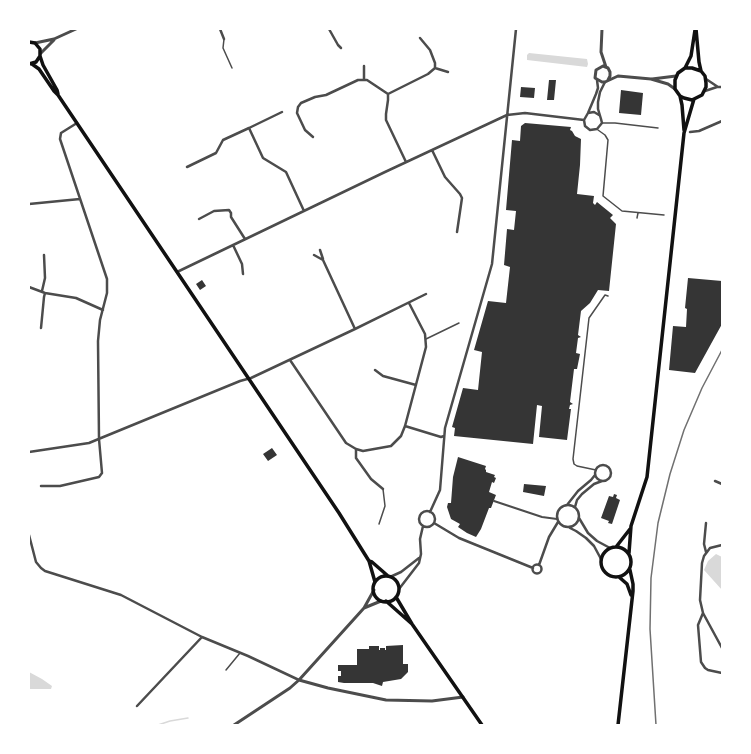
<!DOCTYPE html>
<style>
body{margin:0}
#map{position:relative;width:751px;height:754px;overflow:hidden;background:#fff;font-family:Signika,sans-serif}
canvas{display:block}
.frame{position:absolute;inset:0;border:30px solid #fff;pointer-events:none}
</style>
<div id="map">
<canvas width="751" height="754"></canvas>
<div class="frame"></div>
</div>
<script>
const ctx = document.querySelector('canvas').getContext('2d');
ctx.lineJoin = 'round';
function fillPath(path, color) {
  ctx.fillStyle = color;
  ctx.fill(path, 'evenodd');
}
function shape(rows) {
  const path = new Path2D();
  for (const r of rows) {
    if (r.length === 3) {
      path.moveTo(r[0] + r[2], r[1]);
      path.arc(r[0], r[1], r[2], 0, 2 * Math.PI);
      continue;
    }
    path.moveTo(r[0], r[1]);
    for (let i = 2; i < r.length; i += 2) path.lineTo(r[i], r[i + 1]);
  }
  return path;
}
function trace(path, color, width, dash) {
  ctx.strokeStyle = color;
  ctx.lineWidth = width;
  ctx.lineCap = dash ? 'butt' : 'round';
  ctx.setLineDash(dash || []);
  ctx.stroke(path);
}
fillPath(shape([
 [529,53,587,59,588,64,587,67,527,60,527,55],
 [716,554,722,557,722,590,704,570,708,561],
 [29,672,42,679,52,686,51,689,29,689]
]), '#d9d9d9');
trace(shape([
 [158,725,170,721,188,718]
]), '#d9d9d9', 1.5);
fillPath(shape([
 [549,80,556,80,554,100,547,100],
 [521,87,535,88,534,98,520,97],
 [621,90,643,93,641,115,619,113],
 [525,123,571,127,570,130,572,131,575,136,581,139,580,165,577,194,594,196,593,203,595,205,597,202,613,215,610,218,616,224,609,291,598,290,590,303,581,311,578,335,581,337,578,338,576,353,580,354,577,369,574,369,570,402,573,404,570,405,569,409,571,409,567,440,539,437,542,406,537,405,533,444,454,436,455,428,452,427,463,388,478,390,482,352,474,350,488,301,506,303,510,267,504,265,507,229,514,230,516,211,506,210,512,140,520,141,521,126],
 [688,278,722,281,722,324,695,373,669,370,673,326,686,327,687,309,685,308],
 [202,280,206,286,200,290,196,284],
 [272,448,277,455,268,461,263,454],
 [458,457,486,466,485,469,486,470,486,472,495,475,494,477,496,478,494,483,492,482,489,492,496,495,491,508,489,508,481,529,476,537,467,533,458,527,460,524,451,519,447,507,448,503,451,503,453,477],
 [524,484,546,486,544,496,523,492],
 [614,494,617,495,616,498,620,500,612,524,608,523,609,521,601,518,609,496,613,497],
 [403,645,403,664,408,664,408,672,401,679,383,682,382,686,373,683,344,683,338,682,338,676,341,676,341,671,338,671,338,665,357,665,357,649,369,649,369,646,379,646,379,650,380,650,380,648,385,648,385,650,386,650,386,646]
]), '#353535');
trace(shape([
 [224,39,223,48,232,68],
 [602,123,615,123,658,128],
 [598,130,605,135,608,140,603,196,622,211,664,215],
 [637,218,638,213],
 [426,339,459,323],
 [596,470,577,466,574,464,573,459,589,318,605,295,608,296],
 [379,524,385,506,383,489],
 [226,670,240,653]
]), '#4c4c4c', 1.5);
trace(shape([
 [494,501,542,517,557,519]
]), '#4c4c4c', 2);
trace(shape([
 [220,29,224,39],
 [329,29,338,45,341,48],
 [364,66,364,79],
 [435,68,448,72],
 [706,79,718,87,722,87],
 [597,80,598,88,596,94,588,113,584,120,585,126,590,130,597,129,602,123,601,119,598,109,598,102,600,92,605,82],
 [705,91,717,87],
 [388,94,428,74,435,68,435,63,430,50,420,38],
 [588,113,594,112,599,115],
 [249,128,282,112],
 [690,132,699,131,722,121],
 [313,137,305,130,297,113,298,107,301,103,315,97,326,95,358,80,367,80,388,94,388,100,386,114,386,120,406,162],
 [432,150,445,177,460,194,462,198,457,232],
 [187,167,216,153,223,140,249,128,263,158,286,172,304,211],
 [29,204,80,199],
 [199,219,214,211,229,210,231,213,231,217,245,239],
 [233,245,242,264,243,274],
 [320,250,323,259],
 [314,255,323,260,355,329],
 [177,272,385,172,507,115,525,113,584,120],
 [29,287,45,293,76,298,103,310],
 [42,291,45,278,44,255],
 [41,328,44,297,45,293],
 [290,360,346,443,356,449,363,451,391,446,401,436,405,426,426,347,425,334,409,303],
 [375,370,383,376,416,385],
 [405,426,441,437,444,436],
 [356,449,356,458,371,479,383,489],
 [29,452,89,443,101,438,240,381,251,378,355,329,426,294],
 [603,473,8],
 [715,481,722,484],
 [41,486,60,486,99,477,102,473,99,439,98,341,100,320,107,293,107,279,60,139,61,133,77,123],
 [568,516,11],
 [567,505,578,491,591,480,595,475],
 [575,507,577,500,582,494,594,484,602,481],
 [427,519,8],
 [430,512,440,490,445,428,492,264,516,29],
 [579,518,588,533,597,541,610,548],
 [434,523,459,538,533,568],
 [706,523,704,544,706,552],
 [570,528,576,531,586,538,594,546,601,559],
 [29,535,36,562,41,568,45,571,121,595,202,637,248,656,299,680],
 [722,545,710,548,704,556,702,563,700,600,703,613,722,648],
 [537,569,4.5],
 [539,565,549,537,558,522],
 [390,577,401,572,419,558],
 [399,589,419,563,421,554,420,539,423,526],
 [703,613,698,625,701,662,705,668,708,670,722,673],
 [137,706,202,637]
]), '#4c4c4c', 2.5);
trace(shape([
 [602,29,601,52,606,67],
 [35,43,54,39,76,29],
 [41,53,54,40],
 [652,79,676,76],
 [608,80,610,76,610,72,608,68,603,66,596,70,595,78,602,82,605,82,618,76,651,79,668,84,675,89],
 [364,608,381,601],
 [299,680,328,688,386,700,432,701,463,697],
 [234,725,290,688,299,680,364,608,374,590]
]), '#4c4c4c', 3);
trace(shape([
 [696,29,699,62,701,71],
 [29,42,35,43,40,49,40,56,43,65,57,90,58,94],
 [29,64,36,62,40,56],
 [32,64,39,69,54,91,58,95,339,513,369,561,375,582],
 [685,68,691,56,695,30],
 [680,96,684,98,692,100,702,95,706,87,706,83,705,76,701,71,692,68,685,68,678,73,675,80,675,89,680,96,682,105,684,130],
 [616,562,15],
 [616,547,630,529],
 [629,553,631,526,647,477,684,133,694,99],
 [369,561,372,562,388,576],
 [386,589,13],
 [619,577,627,584,631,595],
 [396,597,412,624,482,725],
 [386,601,412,624],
 [618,725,633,591,633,584,630,570]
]), '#111', 3.5);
trace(shape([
 [656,725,650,629,651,578,658,523,670,474,684,430,702,388,722,350]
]), '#707070', 1.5);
</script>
